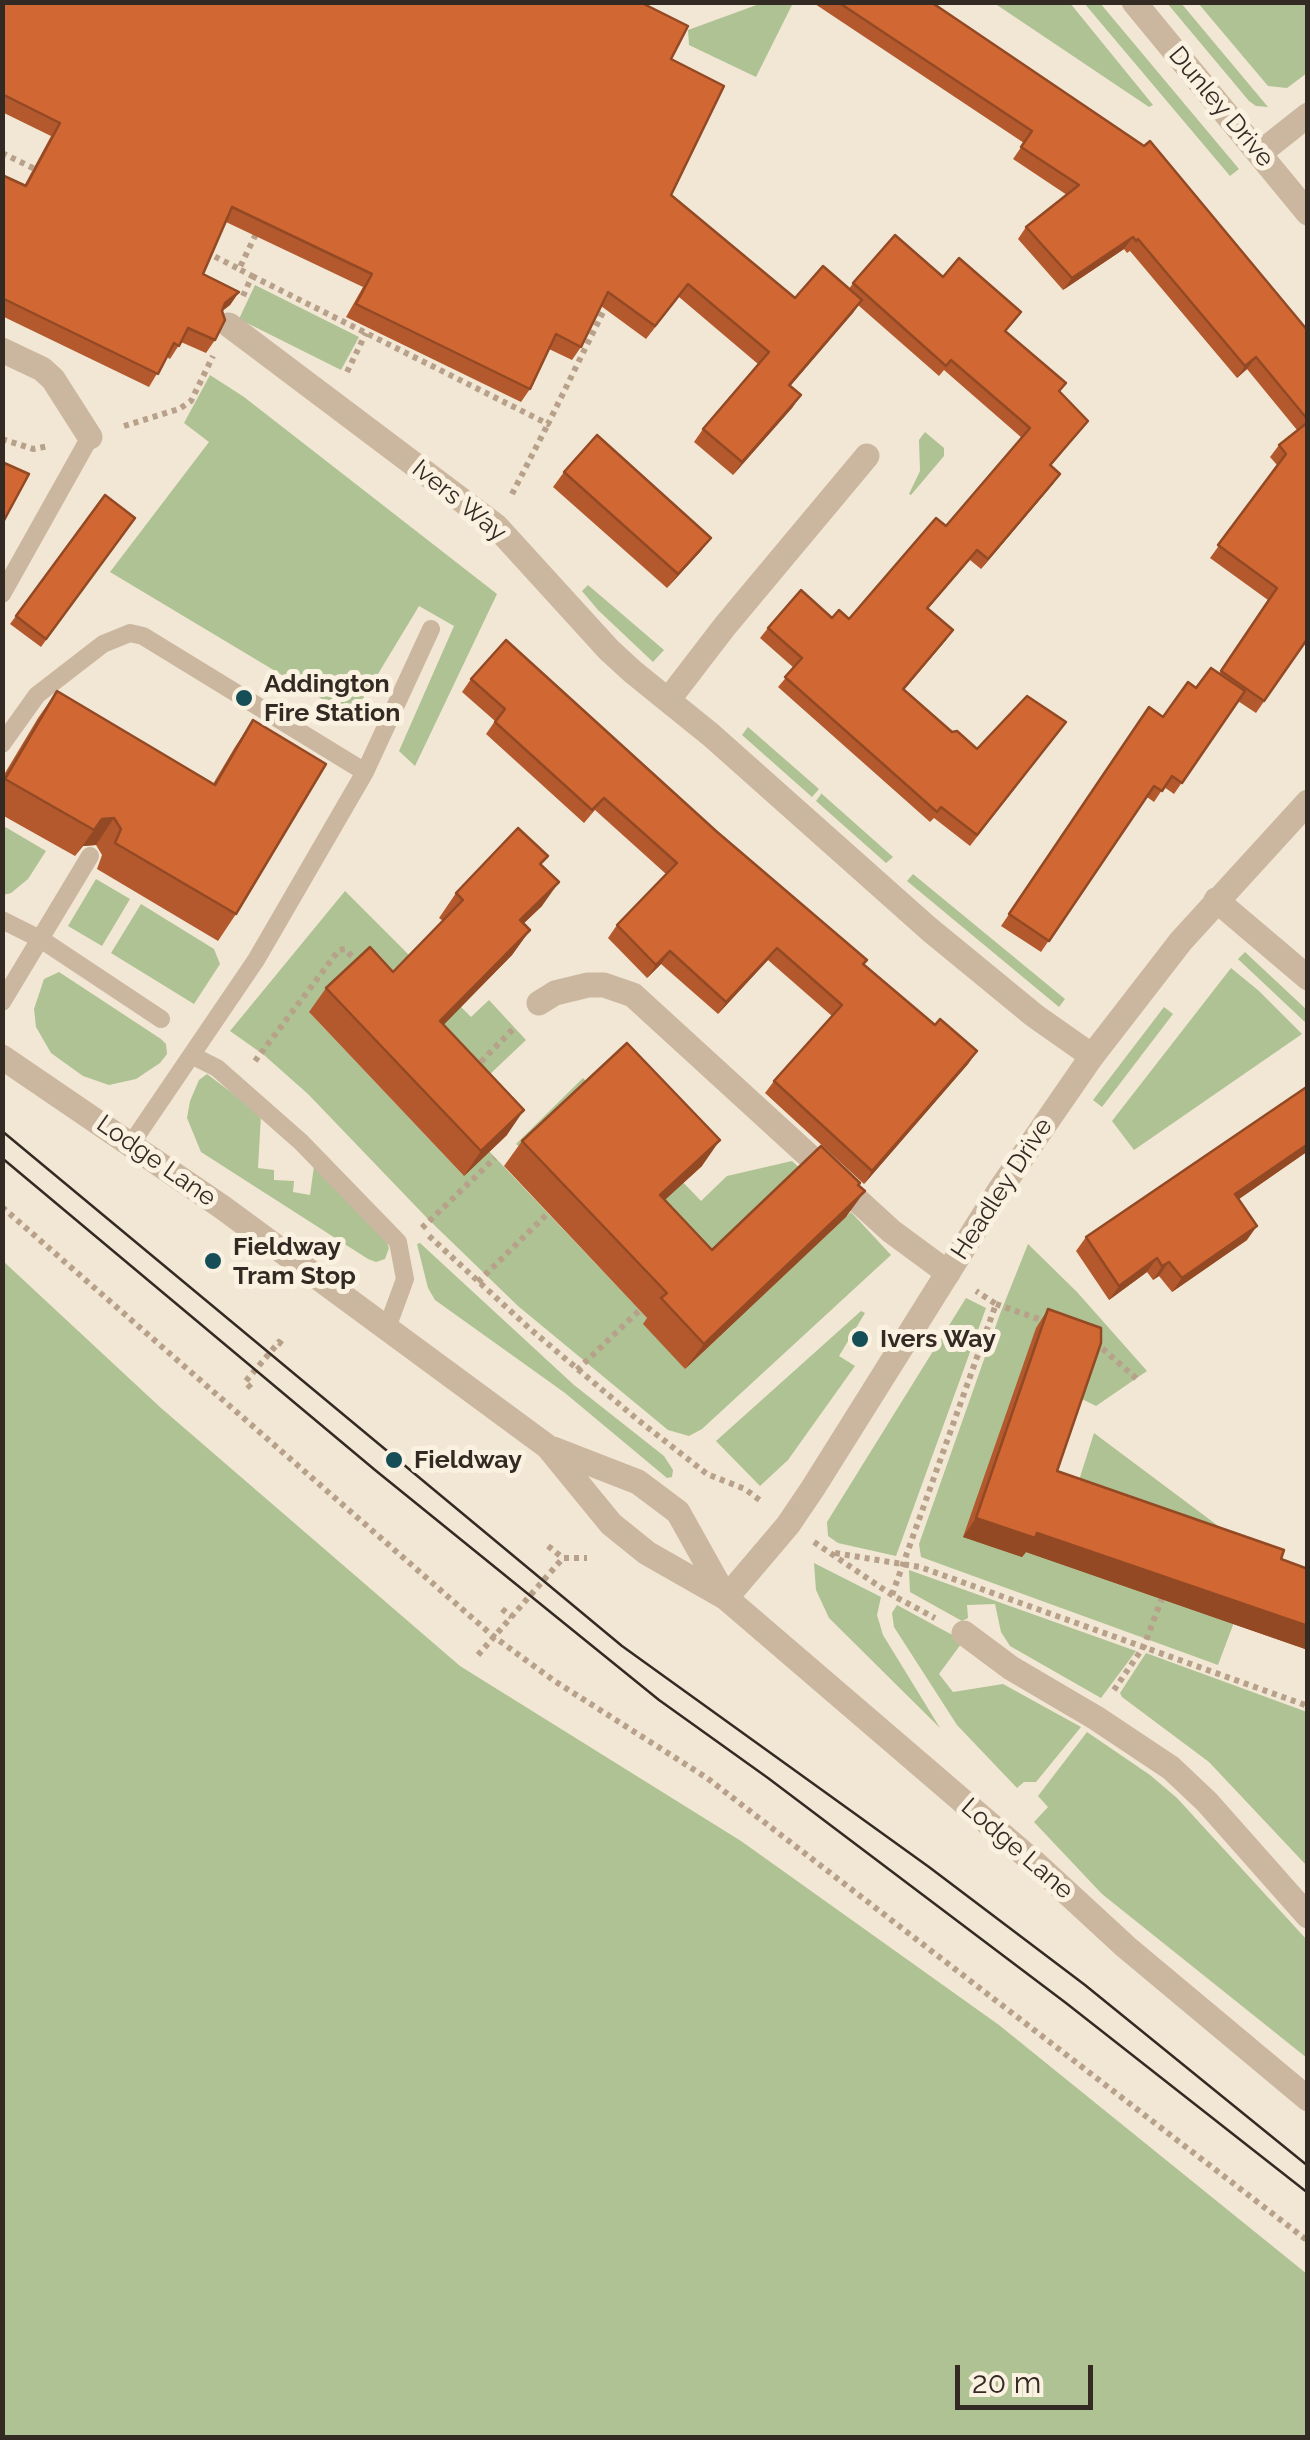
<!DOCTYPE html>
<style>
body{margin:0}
#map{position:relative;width:1310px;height:2440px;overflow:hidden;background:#f2e7d4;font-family:Raleway,sans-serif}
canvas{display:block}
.frame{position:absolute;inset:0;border:5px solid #342a24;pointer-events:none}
.scale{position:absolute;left:955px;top:2365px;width:138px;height:45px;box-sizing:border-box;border:5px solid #342a24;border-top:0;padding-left:12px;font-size:30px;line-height:35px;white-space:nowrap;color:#342a24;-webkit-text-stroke:8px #faf1e0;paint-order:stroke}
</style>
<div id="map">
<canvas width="1310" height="2440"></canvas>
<div class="frame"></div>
<div class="scale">20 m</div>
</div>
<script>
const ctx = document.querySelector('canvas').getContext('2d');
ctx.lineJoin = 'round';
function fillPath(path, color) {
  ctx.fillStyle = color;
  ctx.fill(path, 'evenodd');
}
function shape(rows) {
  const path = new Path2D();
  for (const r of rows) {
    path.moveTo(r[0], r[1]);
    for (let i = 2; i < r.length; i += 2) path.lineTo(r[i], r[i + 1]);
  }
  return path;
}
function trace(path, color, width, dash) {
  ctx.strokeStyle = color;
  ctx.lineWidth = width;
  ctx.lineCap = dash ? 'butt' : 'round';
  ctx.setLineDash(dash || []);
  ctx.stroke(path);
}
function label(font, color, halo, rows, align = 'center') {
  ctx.font = font + ' Raleway,sans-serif';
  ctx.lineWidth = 10;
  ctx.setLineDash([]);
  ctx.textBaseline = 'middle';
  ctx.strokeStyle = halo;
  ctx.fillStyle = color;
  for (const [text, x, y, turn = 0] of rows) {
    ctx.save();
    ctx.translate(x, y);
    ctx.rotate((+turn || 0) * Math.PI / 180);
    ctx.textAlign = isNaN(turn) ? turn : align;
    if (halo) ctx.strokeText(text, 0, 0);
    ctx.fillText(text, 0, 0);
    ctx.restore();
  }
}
fillPath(shape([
 [762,3,793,3,756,77,689,45,688,30],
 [994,3,1070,3,1153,105,1149,107],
 [1084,3,1100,3,1239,169,1230,176],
 [1167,3,1181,3,1268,107,1256,106,1249,101],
 [1198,3,1307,3,1307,73,1287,88,1268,86],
 [255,285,359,337,341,370,239,319],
 [210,375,244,397,497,594,415,766,399,751,454,626,419,606,352,717,110,572,209,442,184,423],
 [925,432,944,448,944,456,911,495,909,494,920,471,919,440],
 [588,585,664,650,653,662,598,610,582,591],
 [748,727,819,789,812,797,742,735],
 [822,793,822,794,893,857,886,863,816,801],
 [2,825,46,851,28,879,11,893,3,895],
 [913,874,1065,999,1059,1007,907,881],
 [96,879,130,899,102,946,68,926],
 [345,891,471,1017,489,1000,526,1040,469,1094,310,1013,463,1175,489,1151,648,1319,685,1369,851,1212,891,1255,702,1429,689,1436,668,1430,518,1306,427,1218,308,1094,264,1055,230,1031],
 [141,904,214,949,220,964,194,1004,111,953],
 [1245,952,1307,1010,1307,1024,1238,959],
 [1231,968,1259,991,1302,1034,1134,1150,1112,1121],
 [59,972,161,1039,166,1044,167,1054,160,1063,136,1079,109,1085,83,1076,51,1053,36,1027,34,1009,44,979],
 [1164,1007,1173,1014,1102,1107,1093,1100],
 [207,1074,261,1115,258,1168,274,1170,274,1180,294,1181,293,1192,310,1195,314,1166,386,1241,389,1248,385,1259,376,1262,368,1259,201,1152,187,1118,190,1101,199,1080],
 [583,1078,701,1201,727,1176,792,1161,803,1171,694,1276,516,1144],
 [420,1243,574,1385,664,1456,673,1470,672,1477,667,1478,565,1393,435,1300,428,1288,417,1244],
 [1028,1244,1077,1292,1147,1371,1096,1406,1076,1396,1034,1525,1236,1617,1218,1665,921,1557,919,1544,1000,1314],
 [3,1261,161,1408,460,1666,741,1841,999,2025,1307,2274,1307,2437,3,2437],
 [966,1298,986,1308,896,1556,838,1543,828,1536,827,1522],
 [861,1311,865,1313,839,1356,855,1366,788,1460,760,1486,716,1441],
 [1094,1433,1249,1549,1073,1499],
 [814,1563,881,1597,877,1615,883,1635,940,1728,829,1618,816,1590],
 [909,1570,951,1585,1136,1651,1101,1698,1010,1646,1001,1632,995,1604,967,1605,968,1618,962,1621,910,1592],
 [897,1605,958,1638,961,1644,939,1674,953,1692,1003,1684,1081,1727,1036,1782,1024,1782,1017,1788,957,1725,894,1627,892,1613],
 [1146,1653,1307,1712,1307,1866,1209,1762,1122,1697,1120,1693],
 [1087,1732,1150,1775,1177,1798,1307,1940,1307,2058,1102,1894,1034,1822,1048,1807,1038,1796]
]), '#aec293');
trace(shape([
 [2,153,37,170],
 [206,252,239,269],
 [252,276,548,424,607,304],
 [243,296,252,276,239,269,257,232],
 [347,372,366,333],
 [124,426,179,409,191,401,213,356],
 [2,439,33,449,49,446],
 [512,494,548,424],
 [255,1061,339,950,345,949,360,965],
 [474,1069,514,1028],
 [2,1207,493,1636,553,1680,707,1778,1308,2241],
 [422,1228,495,1158],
 [429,1236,529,1328,638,1420,707,1474,745,1489,761,1501],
 [478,1282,548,1213],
 [996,1304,1047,1322],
 [1095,1342,1138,1380],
 [577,1370,645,1305],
 [251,1388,245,1382,279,1342,285,1347],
 [814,1542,892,1595,935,1618],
 [548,1546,563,1558],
 [835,1553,920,1567,1308,1706],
 [892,1595,996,1304,976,1291],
 [502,1609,512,1617],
 [478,1655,563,1558,587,1558],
 [1114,1690,1144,1646,1162,1598]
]), '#b7a18a', 6, [5, 5]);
trace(shape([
 [2,594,90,437],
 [2,744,37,695,103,644,130,633,143,636,365,772,256,960,131,1144],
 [365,772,431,629],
 [2,920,42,940,161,1019],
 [2,1002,90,856],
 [193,1056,217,1068,301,1142,398,1242,405,1279,387,1328]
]), '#cbb7a0', 18);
trace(shape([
 [1134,2,1308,213],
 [1260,153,1308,115],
 [229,325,496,526,609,650,633,672,711,735,929,929,1035,1016,1092,1056],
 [2,350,42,369,53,379,90,437],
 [669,699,725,626,867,456],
 [1216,900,1308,978],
 [539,1003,555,993,588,985,604,985,633,995,891,1231,948,1273],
 [964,1633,1011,1668,1096,1718,1171,1768,1207,1802,1308,1916]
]), '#cbb7a0', 25);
trace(shape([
 [2,1057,222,1207,548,1447,611,1524,647,1553,726,1598,1036,1864,1126,1947,1308,2099],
 [553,1449,638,1482,678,1512,726,1598],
 [726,1598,788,1525,813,1488,1001,1188,1092,1056,1181,941,1308,802]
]), '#cbb7a0', 25);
trace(shape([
 [2,1131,622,1646,929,1867,1085,1985,1308,2166],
 [2,1158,375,1470,659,1700,768,1778,1066,2003,1308,2193]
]), '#342a24', 2.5);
fillPath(shape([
 [2,2,671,59,671,195,795,298,849,289,853,283,1006,332,1066,383,1060,391,1088,421,1051,466,1053,484,981,569,970,560,928,609,946,640,904,690,952,732,977,749,1066,722,970,846,934,818,930,822,778,687,794,668,760,638,768,628,832,618,849,619,946,526,1022,438,944,370,939,376,858,305,790,386,801,395,792,408,733,475,694,442,703,429,758,364,679,297,646,339,601,306,581,347,572,360,549,349,530,389,521,402,346,317,363,287,226,222,203,274,239,292,230,305,222,311,215,340,206,353,181,342,170,359,167,357,149,387,2,316,2,175,24,186,51,136,2,112],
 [812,2,931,2,1308,331,1308,638,1256,713,1238,701,1174,794,1164,787,1154,802,1147,797,1041,952,1001,926,1149,707,1163,717,1196,688,1219,674,1268,600,1210,558,1277,465,1270,457,1279,445,1297,430,1247,369,1237,378,1130,251,1127,253,1124,249,1063,290,1018,239,1026,227,1067,195,1013,159,1024,143],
 [564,472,711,538,700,552,667,588,553,487],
 [105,495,135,518,41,647,10,624],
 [471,679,716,831,864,964,935,1025,977,1051,968,1064,864,1184,765,1093,774,1081,832,1016,768,960,718,1014,661,964,647,978,608,938,617,925,666,874,595,810,584,823,486,734,495,721,462,692],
 [57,691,213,784,235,747,253,720,236,914,218,941,97,869,102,855,96,845,83,846,75,856,2,815,2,778,38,718],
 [541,865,542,906,523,924,530,930,512,955,443,1025,507,1135,464,1176,309,1012,326,988,393,972,443,921,439,918,456,893],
 [1308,1086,1308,1151,1239,1199,1247,1240,1172,1292,1159,1276,1153,1280,1147,1272,1109,1300,1076,1251,1086,1237],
 [522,1141,702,1166,664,1200,712,1250,859,1185,846,1217,685,1369,643,1324,647,1318,504,1166],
 [1048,1309,1057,1471,1308,1569,1308,1650,1026,1552,1022,1557,963,1537,1036,1328]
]), '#b4592d');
fillPath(shape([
 [1133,237,1124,249,1063,290,1072,278],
 [239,292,230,305,216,316,225,303],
 [862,300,853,313,780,398,789,385],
 [1256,357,1247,369,1237,378,1245,366],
 [801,395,792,408,733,475,742,462],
 [1060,474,1053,484,981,569,988,559],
 [711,538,700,552,667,588,678,574],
 [953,630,946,640,896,699,903,689],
 [114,818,96,845,83,846,75,856,102,819],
 [559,882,542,906,502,944,520,920],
 [530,930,512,955,423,1046,440,1021],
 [777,948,768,960,718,1014,726,1002],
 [670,951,661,964,647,978,656,965],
 [977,1051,968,1064,864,1184,872,1171],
 [524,1110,507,1135,464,1176,481,1151],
 [720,1140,702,1166,642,1221,660,1195],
 [1308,1144,1308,1151,1226,1208,1235,1194],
 [865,1191,846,1217,685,1369,704,1344],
 [1257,1226,1247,1240,1172,1292,1182,1278],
 [1157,1258,1147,1272,1109,1300,1119,1286],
 [1169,1262,1159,1276,1153,1280,1162,1266],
 [976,1518,1037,1533,1308,1626,1308,1650,1026,1552,1022,1557,963,1537]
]), '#924924');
const building = shape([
 [2,2,640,2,688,26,671,59,724,86,671,195,795,298,823,266,862,300,789,385,801,395,742,462,703,429,769,352,688,284,655,326,608,292,581,347,556,334,530,389,356,304,372,274,232,207,203,274,239,292,225,303,222,311,225,320,215,340,188,328,179,346,174,343,158,374,2,298,2,175,26,186,60,123,2,94,2,2],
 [838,2,931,2,1144,146,1150,141,1308,331,1308,420,1256,357,1245,366,1138,239,1136,241,1133,237,1072,278,1026,227,1079,185,1021,147,1032,131,838,2],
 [895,235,943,277,959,258,1021,312,1005,331,1066,383,1059,391,1088,421,1050,465,1060,474,988,559,977,550,927,608,953,630,903,689,952,732,957,731,977,749,1027,696,1066,722,977,835,941,807,937,812,785,677,802,658,768,628,801,590,832,618,839,610,849,619,936,518,946,526,1030,428,951,360,946,366,853,283,895,235],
 [1308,422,1308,638,1264,701,1221,671,1277,588,1218,545,1286,454,1279,445,1308,422],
 [597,435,711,538,678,574,564,472,597,435],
 [2,462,29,474,2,524,2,462],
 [105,495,135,518,46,639,16,616,105,495],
 [506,640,716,831,867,960,863,964,935,1025,940,1019,977,1051,872,1171,774,1081,842,1005,777,948,726,1002,670,951,656,965,617,925,677,863,604,798,592,810,495,722,505,709,471,679,506,640],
 [1211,668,1245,691,1182,783,1172,776,1162,791,1154,786,1049,941,1009,914,1149,707,1163,717,1188,682,1196,688,1211,668],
 [57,691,215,785,253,720,326,764,236,914,115,843,121,829,114,818,102,819,94,830,5,779,57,691],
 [518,828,548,856,540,864,559,882,520,920,530,930,440,1021,524,1110,481,1151,326,988,370,947,393,972,463,900,456,893,518,828],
 [627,1043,720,1140,660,1195,712,1250,821,1146,860,1183,858,1185,865,1191,704,1344,661,1298,667,1293,522,1141,627,1043],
 [1308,1086,1308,1144,1235,1194,1257,1226,1182,1278,1169,1262,1162,1266,1157,1258,1119,1286,1086,1237,1308,1086],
 [1048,1309,1101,1328,1101,1343,1057,1471,1284,1550,1281,1559,1308,1569,1308,1626,1037,1533,1035,1538,976,1518,1048,1309]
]);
fillPath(building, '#d16834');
trace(building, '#924924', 2.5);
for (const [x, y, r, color] of [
 [244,698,10,"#164e58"],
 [213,1261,10,"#164e58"],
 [860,1339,10,"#164e58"],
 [394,1460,10,"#164e58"]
]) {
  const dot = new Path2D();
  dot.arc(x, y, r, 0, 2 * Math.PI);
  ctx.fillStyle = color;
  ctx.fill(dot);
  trace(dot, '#faf1e0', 4);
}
label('25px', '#342a24', '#faf1e0', [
 ["Dunley Drive",1221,107,50],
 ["Ivers Way",459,501,39],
 ["Lodge Lane",156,1161,35],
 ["Headley Drive",1002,1189,-57],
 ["Lodge Lane",1017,1849,41]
]);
label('bold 25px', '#342a24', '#faf1e0', [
 ["Addington",264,684],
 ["Fire Station",264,713],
 ["Fieldway",233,1247],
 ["Tram Stop",233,1276],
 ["Ivers Way",880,1339],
 ["Fieldway",414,1460]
], 'left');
</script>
